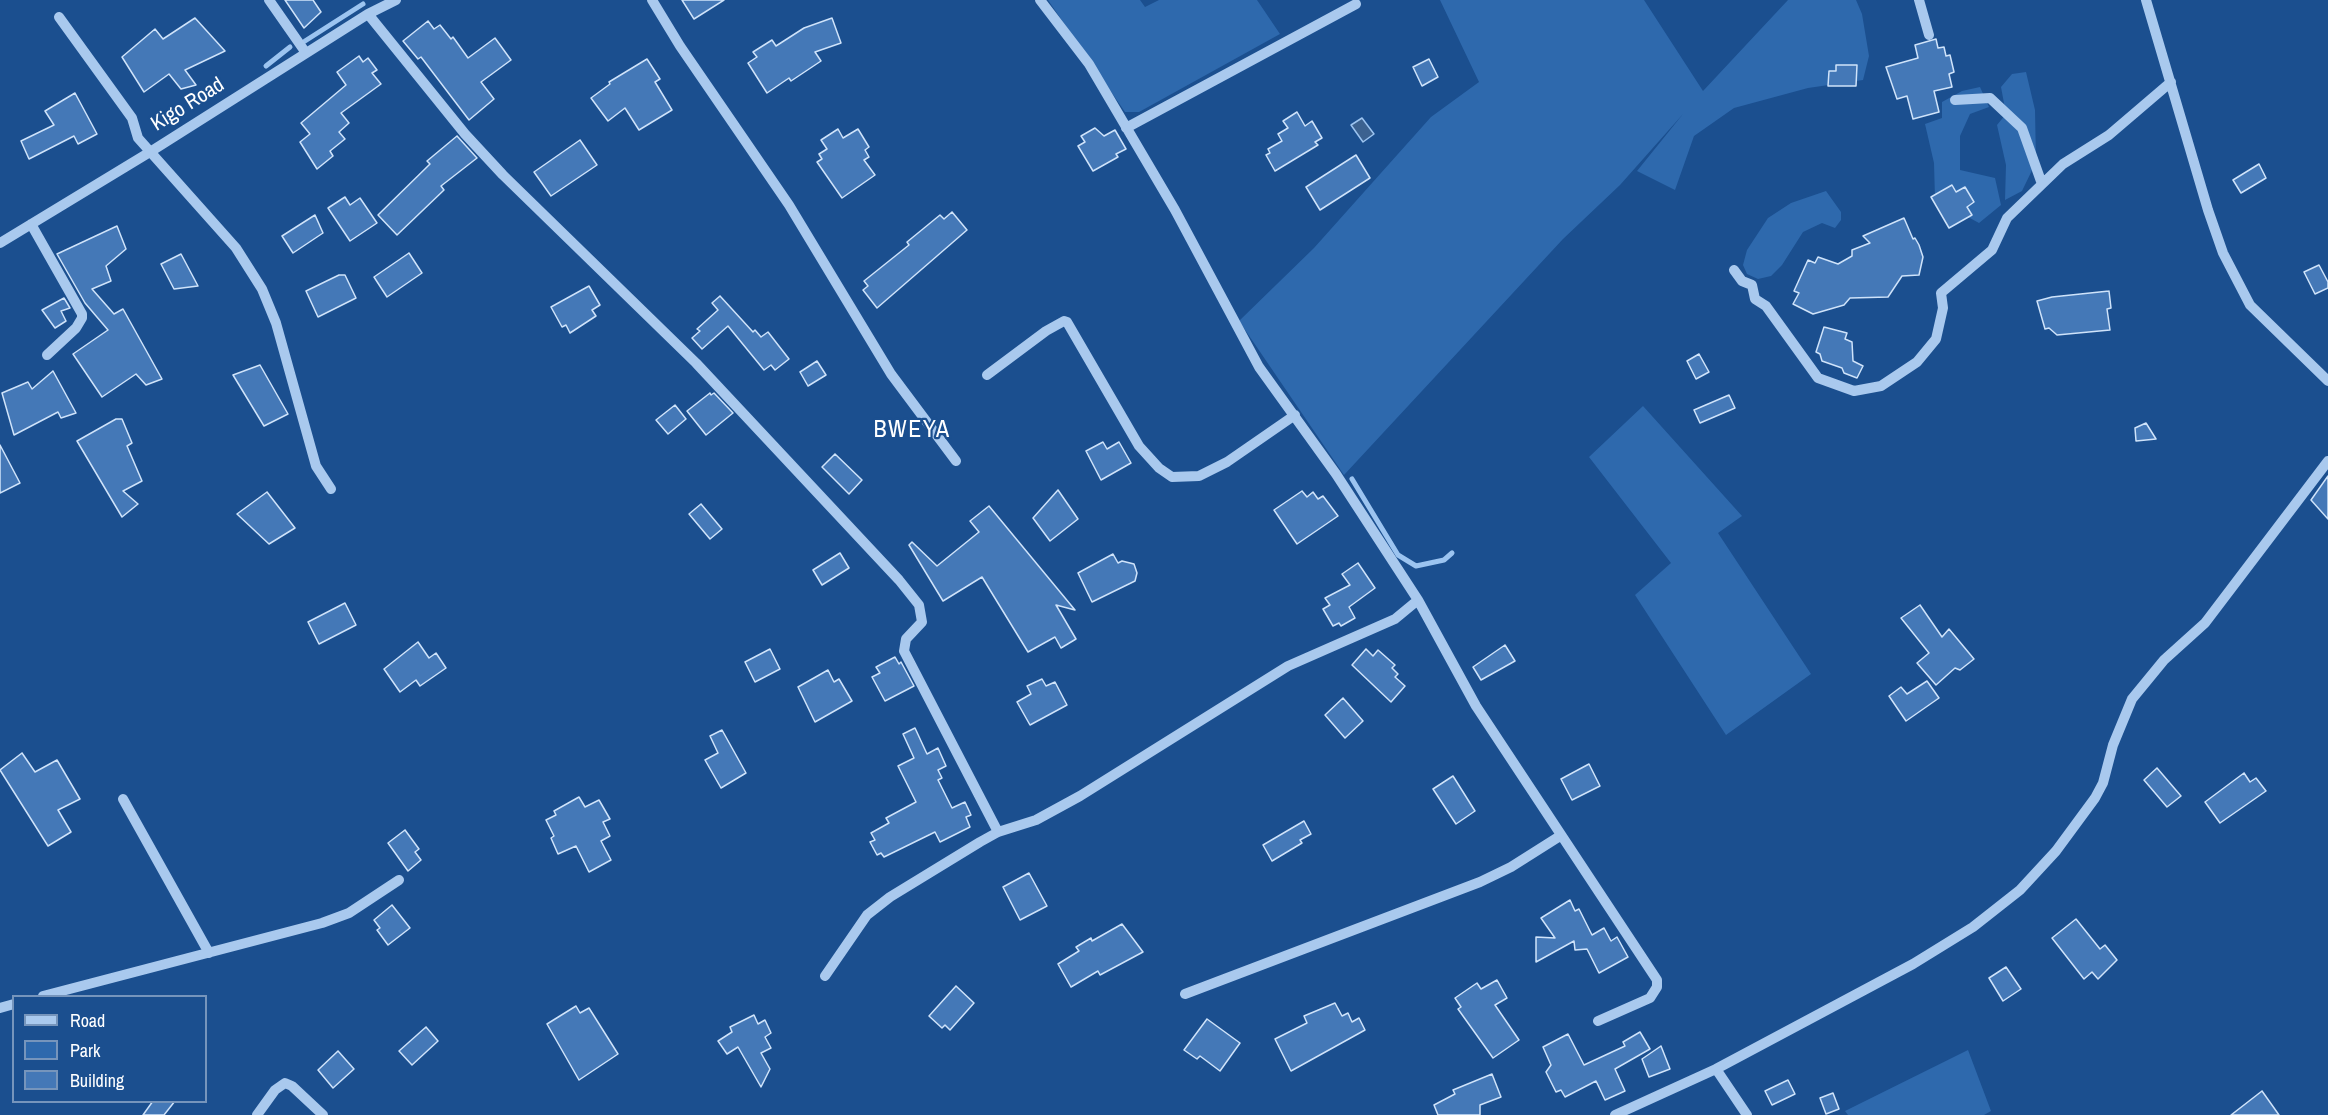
<!DOCTYPE html>
<style>
body{margin:0}
#map{position:relative;width:2328px;height:1115px;overflow:hidden;background:#1b4f8f;font-family:"Archivo Narrow",sans-serif}
canvas{display:block}
.legend{position:absolute;left:12px;top:995px;width:195px;height:108px;box-sizing:border-box;background:#1b4f8f;border:2px solid #7695bc;margin:0;padding:8px 10px;list-style:none;font-size:18px;color:#fff}
.legend li{display:flex;align-items:center;gap:12px;height:30px}
.legend b{width:30px;border:2px solid #7695bc}
</style>
<div id="map">
<canvas width="2328" height="1115"></canvas>
<ul class="legend">
<li><b style="height:8px;background:#a9c9ee"></b>Road</li>
<li><b style="height:16px;background:#2e69ad"></b>Park</li>
<li><b style="height:16px;background:#4478b7"></b>Building</li>
</ul>
</div>
<script>
const ctx = document.querySelector('canvas').getContext('2d');
ctx.lineJoin = 'round';
function fillPath(path, color) {
  ctx.fillStyle = color;
  ctx.fill(path, 'evenodd');
}
function shape(rows) {
  const path = new Path2D();
  for (const r of rows) {
    path.moveTo(r[0], r[1]);
    for (let i = 2; i < r.length; i += 2) path.lineTo(r[i], r[i + 1]);
  }
  return path;
}
function trace(path, color, width, dash) {
  ctx.strokeStyle = color;
  ctx.lineWidth = width;
  ctx.lineCap = dash ? 'butt' : 'round';
  ctx.setLineDash(dash || []);
  ctx.stroke(path);
}
function label(font, color, halo, rows, align = 'center') {
  ctx.font = font + ' "Archivo Narrow",sans-serif';
  ctx.lineWidth = 4.5;
  ctx.setLineDash([]);
  ctx.textBaseline = 'middle';
  ctx.strokeStyle = halo;
  ctx.fillStyle = color;
  for (const [text, x, y, turn = 0] of rows) {
    ctx.save();
    ctx.translate(x, y);
    ctx.rotate((+turn || 0) * Math.PI / 180);
    ctx.textAlign = isNaN(turn) ? turn : align;
    if (halo) ctx.strokeText(text, 0, 0);
    ctx.fillText(text, 0, 0);
    ctx.restore();
  }
}
fillPath(shape([
 [1048,0,1140,0,1145,7,1159,0,1257,0,1280,34,1139,112,1125,112],
 [1440,0,1644,0,1703,91,1788,0,1856,0,1862,14,1869,56,1863,80,1808,88,1734,108,1694,136,1675,190,1637,171,1683,114,1620,185,1563,239,1344,475,1239,321,1314,248,1431,117,1479,82],
 [2026,72,2035,110,2036,162,2022,191,2005,200,2006,165,1997,125,2006,114,2001,87,2012,74],
 [1980,87,1989,107,1970,114,1960,136,1960,170,1995,178,2001,205,1979,223,1935,199,1934,163,1925,124,1942,118,1942,102,1962,91],
 [1826,191,1841,212,1841,220,1835,228,1822,223,1803,232,1782,265,1771,276,1758,279,1747,274,1743,265,1747,250,1768,218,1791,203],
 [1643,406,1742,516,1718,533,1811,674,1726,735,1635,595,1671,563,1589,457],
 [1968,1050,1991,1111,1984,1115,1848,1115,1845,1111]
]), '#2e69ad');
const water = shape([
 [1362,118,1374,134,1363,142,1351,125,1362,118]
]);
fillPath(water, '#3c6290');
trace(water, '#9cc4f0', 1.5);
trace(shape([
 [305,41,363,4],
 [266,66,290,47],
 [1352,479,1398,555,1416,566,1444,560,1452,553]
]), '#9cc4f0', 5);
const building = shape([
 [285,0,313,0,321,12,304,28,285,0],
 [682,0,724,0,694,19,682,0],
 [195,18,225,51,185,70,196,85,181,89,169,74,144,92,122,57,155,29,163,39,195,18],
 [832,18,841,43,815,52,821,61,791,81,789,78,767,93,748,63,757,57,753,52,772,40,776,46,804,28,832,18],
 [428,21,434,29,440,25,451,39,453,37,468,58,495,38,511,60,481,82,494,99,469,120,421,57,418,59,403,41,428,21],
 [1936,39,1938,48,1944,47,1946,56,1950,55,1954,72,1949,74,1952,87,1934,91,1939,112,1913,119,1907,96,1897,99,1886,67,1918,58,1915,45,1936,39],
 [359,56,363,62,368,58,377,70,372,73,381,84,341,113,349,123,339,132,345,139,330,151,333,156,317,169,300,142,310,134,301,123,346,85,337,72,359,56],
 [647,59,660,79,655,82,672,110,639,130,625,108,608,121,591,98,610,84,609,82,647,59],
 [1429,59,1438,77,1422,86,1413,67,1429,59],
 [1836,65,1857,65,1856,86,1828,86,1829,71,1836,71,1836,65],
 [75,93,97,134,78,144,74,136,29,159,21,141,54,125,45,111,75,93],
 [1297,112,1305,126,1312,121,1322,138,1315,142,1318,145,1275,171,1266,155,1270,153,1268,149,1282,141,1278,134,1288,128,1283,121,1297,112],
 [1095,128,1104,136,1115,130,1126,149,1116,154,1118,157,1093,171,1078,146,1085,142,1081,136,1095,128],
 [838,129,843,138,858,129,869,147,865,150,869,157,864,160,875,175,842,198,817,162,822,159,819,154,827,149,821,140,838,129],
 [457,136,477,158,441,186,444,190,397,235,378,215,430,164,427,161,457,136],
 [580,140,597,165,551,196,534,172,580,140],
 [1356,155,1370,178,1320,210,1306,187,1356,155],
 [2259,164,2266,178,2241,193,2233,180,2259,164],
 [1952,185,1956,192,1965,187,1974,202,1967,207,1972,215,1949,228,1931,197,1952,185],
 [345,197,350,205,360,198,377,223,350,241,328,208,345,197],
 [952,212,967,230,877,308,863,290,868,286,864,281,909,245,907,242,940,215,944,219,952,212],
 [315,215,323,233,293,253,282,236,315,215],
 [1904,218,1913,239,1915,238,1919,245,1923,257,1919,275,1902,276,1888,297,1850,298,1844,305,1813,314,1793,304,1799,293,1794,291,1808,260,1815,263,1818,257,1838,264,1852,256,1852,250,1870,243,1863,236,1904,218],
 [117,226,126,249,106,266,111,281,92,289,114,314,123,309,162,379,146,385,136,374,102,397,73,354,108,330,85,303,57,254,117,226],
 [409,253,422,273,387,297,374,277,409,253],
 [181,254,198,286,174,289,161,264,181,254],
 [2319,265,2328,282,2328,288,2315,294,2304,272,2319,265],
 [339,275,345,275,356,298,318,317,306,291,339,275],
 [589,286,600,305,592,310,596,316,570,333,566,325,562,327,551,307,589,286],
 [2109,291,2111,308,2107,309,2110,330,2057,335,2049,328,2045,329,2037,301,2052,297,2109,291],
 [720,296,753,332,755,330,761,337,768,332,789,359,775,370,771,365,764,370,728,326,702,349,692,338,700,331,697,329,718,310,712,303,720,296],
 [64,298,70,308,61,311,66,321,55,328,42,310,64,298],
 [1824,327,1847,333,1845,339,1852,342,1853,361,1863,366,1857,378,1844,373,1842,368,1822,361,1820,354,1816,352,1824,327],
 [1699,354,1709,372,1696,379,1687,361,1699,354],
 [817,361,826,375,808,386,800,372,817,361],
 [260,365,288,414,264,426,233,375,260,365],
 [53,371,76,413,61,418,58,412,14,435,2,393,28,382,32,389,53,371],
 [710,393,711,395,714,393,733,413,706,435,687,411,710,393],
 [1729,395,1735,408,1700,423,1694,410,1729,395],
 [675,405,686,419,668,434,656,420,675,405],
 [116,419,122,419,132,443,127,446,142,481,123,491,138,504,122,517,77,441,116,419],
 [2146,423,2156,439,2136,441,2135,428,2146,423],
 [1103,442,1107,449,1119,442,1131,463,1101,480,1086,451,1103,442],
 [0,445,20,483,0,493,0,445],
 [835,454,862,480,849,494,822,467,835,454],
 [2328,476,2328,519,2311,500,2328,476],
 [1058,490,1078,519,1050,541,1033,518,1058,490],
 [1302,491,1307,497,1313,492,1318,499,1323,496,1338,516,1297,544,1274,510,1302,491],
 [267,492,295,528,269,544,237,514,267,492],
 [701,504,722,529,710,539,689,514,701,504],
 [989,506,1075,610,1056,605,1076,639,1061,648,1055,637,1028,652,982,577,943,601,909,545,912,542,937,566,979,532,970,521,989,506],
 [840,553,849,568,822,585,813,570,840,553],
 [1113,554,1118,563,1122,561,1134,564,1137,573,1135,581,1092,602,1078,573,1113,554],
 [1358,563,1375,588,1349,607,1355,618,1341,626,1339,623,1333,626,1323,609,1330,605,1325,598,1350,585,1342,574,1358,563],
 [345,603,356,625,319,644,308,622,345,603],
 [1920,605,1942,637,1949,629,1974,659,1960,670,1955,668,1936,685,1917,663,1929,653,1901,618,1920,605],
 [418,642,429,658,436,653,446,668,420,686,416,680,400,692,384,669,418,642],
 [1505,645,1515,661,1481,680,1473,667,1505,645],
 [770,649,780,669,755,682,745,662,770,649],
 [1366,649,1373,656,1378,650,1395,665,1392,668,1398,674,1395,677,1405,686,1391,702,1352,665,1366,649],
 [895,657,899,664,901,662,914,686,885,701,872,677,880,673,876,667,895,657],
 [828,670,834,682,839,679,852,701,815,722,798,687,828,670],
 [1042,679,1046,686,1055,682,1067,705,1030,725,1017,702,1031,694,1027,686,1042,679],
 [1927,681,1939,698,1906,721,1889,696,1901,687,1907,694,1927,681],
 [1343,698,1363,721,1345,738,1325,715,1343,698],
 [915,728,927,754,938,748,946,766,938,770,942,778,938,780,952,808,965,802,971,815,966,817,970,827,940,842,935,832,884,857,881,853,877,855,870,842,875,840,871,833,889,823,886,818,916,802,898,766,914,758,903,734,915,728],
 [722,730,746,773,721,788,705,760,718,753,710,736,722,730],
 [22,753,35,772,57,760,80,799,58,810,71,832,48,846,0,770,22,753],
 [1589,764,1600,786,1572,800,1561,779,1589,764],
 [2157,768,2181,796,2167,807,2144,780,2157,768],
 [2244,773,2250,782,2256,778,2266,791,2220,823,2205,802,2244,773],
 [1453,776,1475,811,1456,824,1433,789,1453,776],
 [579,797,585,807,599,800,610,819,603,822,610,836,601,841,611,860,589,872,576,846,558,854,551,838,554,836,546,820,556,815,554,811,579,797],
 [1304,821,1311,834,1300,840,1302,843,1272,861,1263,845,1304,821],
 [405,830,419,849,415,852,421,860,408,871,388,843,405,830],
 [1029,873,1047,906,1020,920,1003,887,1029,873],
 [1570,900,1575,911,1579,909,1592,935,1604,928,1611,941,1617,937,1628,957,1599,973,1587,949,1575,950,1574,941,1536,962,1536,937,1555,938,1541,918,1570,900],
 [392,905,410,928,388,945,377,930,380,928,374,920,392,905],
 [2076,919,2100,949,2105,945,2117,960,2098,979,2092,972,2084,979,2052,938,2076,919],
 [1122,924,1143,952,1100,975,1098,971,1071,987,1058,964,1079,951,1076,947,1091,938,1092,941,1122,924],
 [2006,967,2021,989,2003,1001,1989,978,2006,967],
 [1497,980,1507,998,1495,1005,1519,1040,1493,1058,1458,1009,1461,1007,1455,998,1477,983,1481,989,1497,980],
 [956,986,974,1003,950,1030,945,1025,942,1028,929,1016,956,986],
 [1335,1003,1342,1016,1348,1013,1352,1022,1359,1018,1365,1030,1291,1071,1275,1039,1307,1023,1304,1016,1335,1003],
 [576,1006,580,1013,589,1008,618,1054,579,1080,547,1024,576,1006],
 [754,1015,758,1024,765,1020,771,1033,765,1037,771,1048,761,1053,770,1069,761,1087,738,1047,727,1054,718,1041,732,1032,730,1027,754,1015],
 [1207,1019,1240,1043,1220,1071,1200,1056,1197,1059,1184,1050,1207,1019],
 [426,1027,438,1041,412,1065,399,1051,426,1027],
 [1640,1032,1650,1049,1615,1069,1625,1091,1605,1100,1596,1081,1565,1097,1561,1090,1556,1092,1546,1072,1551,1065,1543,1047,1568,1034,1584,1065,1625,1046,1623,1042,1640,1032],
 [1661,1046,1670,1069,1649,1077,1642,1059,1661,1046],
 [338,1051,354,1069,333,1088,318,1070,338,1051],
 [1492,1074,1501,1097,1480,1105,1480,1115,1438,1115,1434,1105,1455,1094,1453,1090,1492,1074],
 [1788,1080,1795,1094,1772,1105,1765,1091,1788,1080],
 [2262,1091,2279,1115,2231,1115,2262,1091],
 [1833,1093,1839,1109,1826,1114,1820,1098,1833,1093],
 [153,1101,175,1101,164,1115,143,1115,153,1101]
]);
fillPath(building, '#4478b7');
trace(building, '#cfe3fa', 1.5);
trace(shape([
 [269,0,306,53],
 [652,0,680,46,789,205,891,374,956,461],
 [1040,0,1089,64,1175,210,1259,367,1336,474,1418,600,1476,706,1657,980,1657,987,1650,998,1598,1021],
 [1919,0,1929,35],
 [2146,0,2208,210,2223,253,2250,305,2328,381],
 [368,14,465,134,503,175,696,363,899,580,919,605,922,622,906,639,904,651,998,832],
 [59,17,132,118,138,138,236,248,262,289,276,323,316,466,331,489],
 [1955,100,1990,98,2022,128,2042,184],
 [1126,128,1356,4],
 [31,224,82,314,82,318,76,328,47,355],
 [0,243,150,152,368,14,396,0],
 [1734,270,1742,281,1752,285,1755,299,1766,306,1818,378,1854,391,1881,386,1917,362,1936,339,1943,308,1941,293,1992,250,2007,218,2063,164,2109,135,2171,82],
 [987,375,1046,331,1064,321,1067,322,1139,446,1159,468,1172,477,1199,476,1227,462,1295,415],
 [123,799,209,953],
 [825,976,867,915,890,897,980,842,998,832,1036,820,1080,796,1288,666,1395,619,1418,600],
 [1185,994,1480,882,1511,867,1560,836],
 [43,996,322,923,349,913,399,880],
 [0,1008,14,1004],
 [1716,1069,1747,1115],
 [257,1115,275,1090,285,1083,292,1086,323,1115],
 [1615,1115,1716,1069,1913,964,1973,927,2020,890,2056,851,2095,798,2103,783,2113,745,2132,699,2164,660,2205,623,2328,461]
]), '#a9c9ee', 10);
label('21px', '#fff', '#1b4f8f', [
 ["Kigo Road",188,105,-32]
]);
ctx.letterSpacing = '1.5px';
label('24px', '#fff', '#1b4f8f', [
 ["BWEYA",912,431]
]);
ctx.letterSpacing = '0px';
</script>
